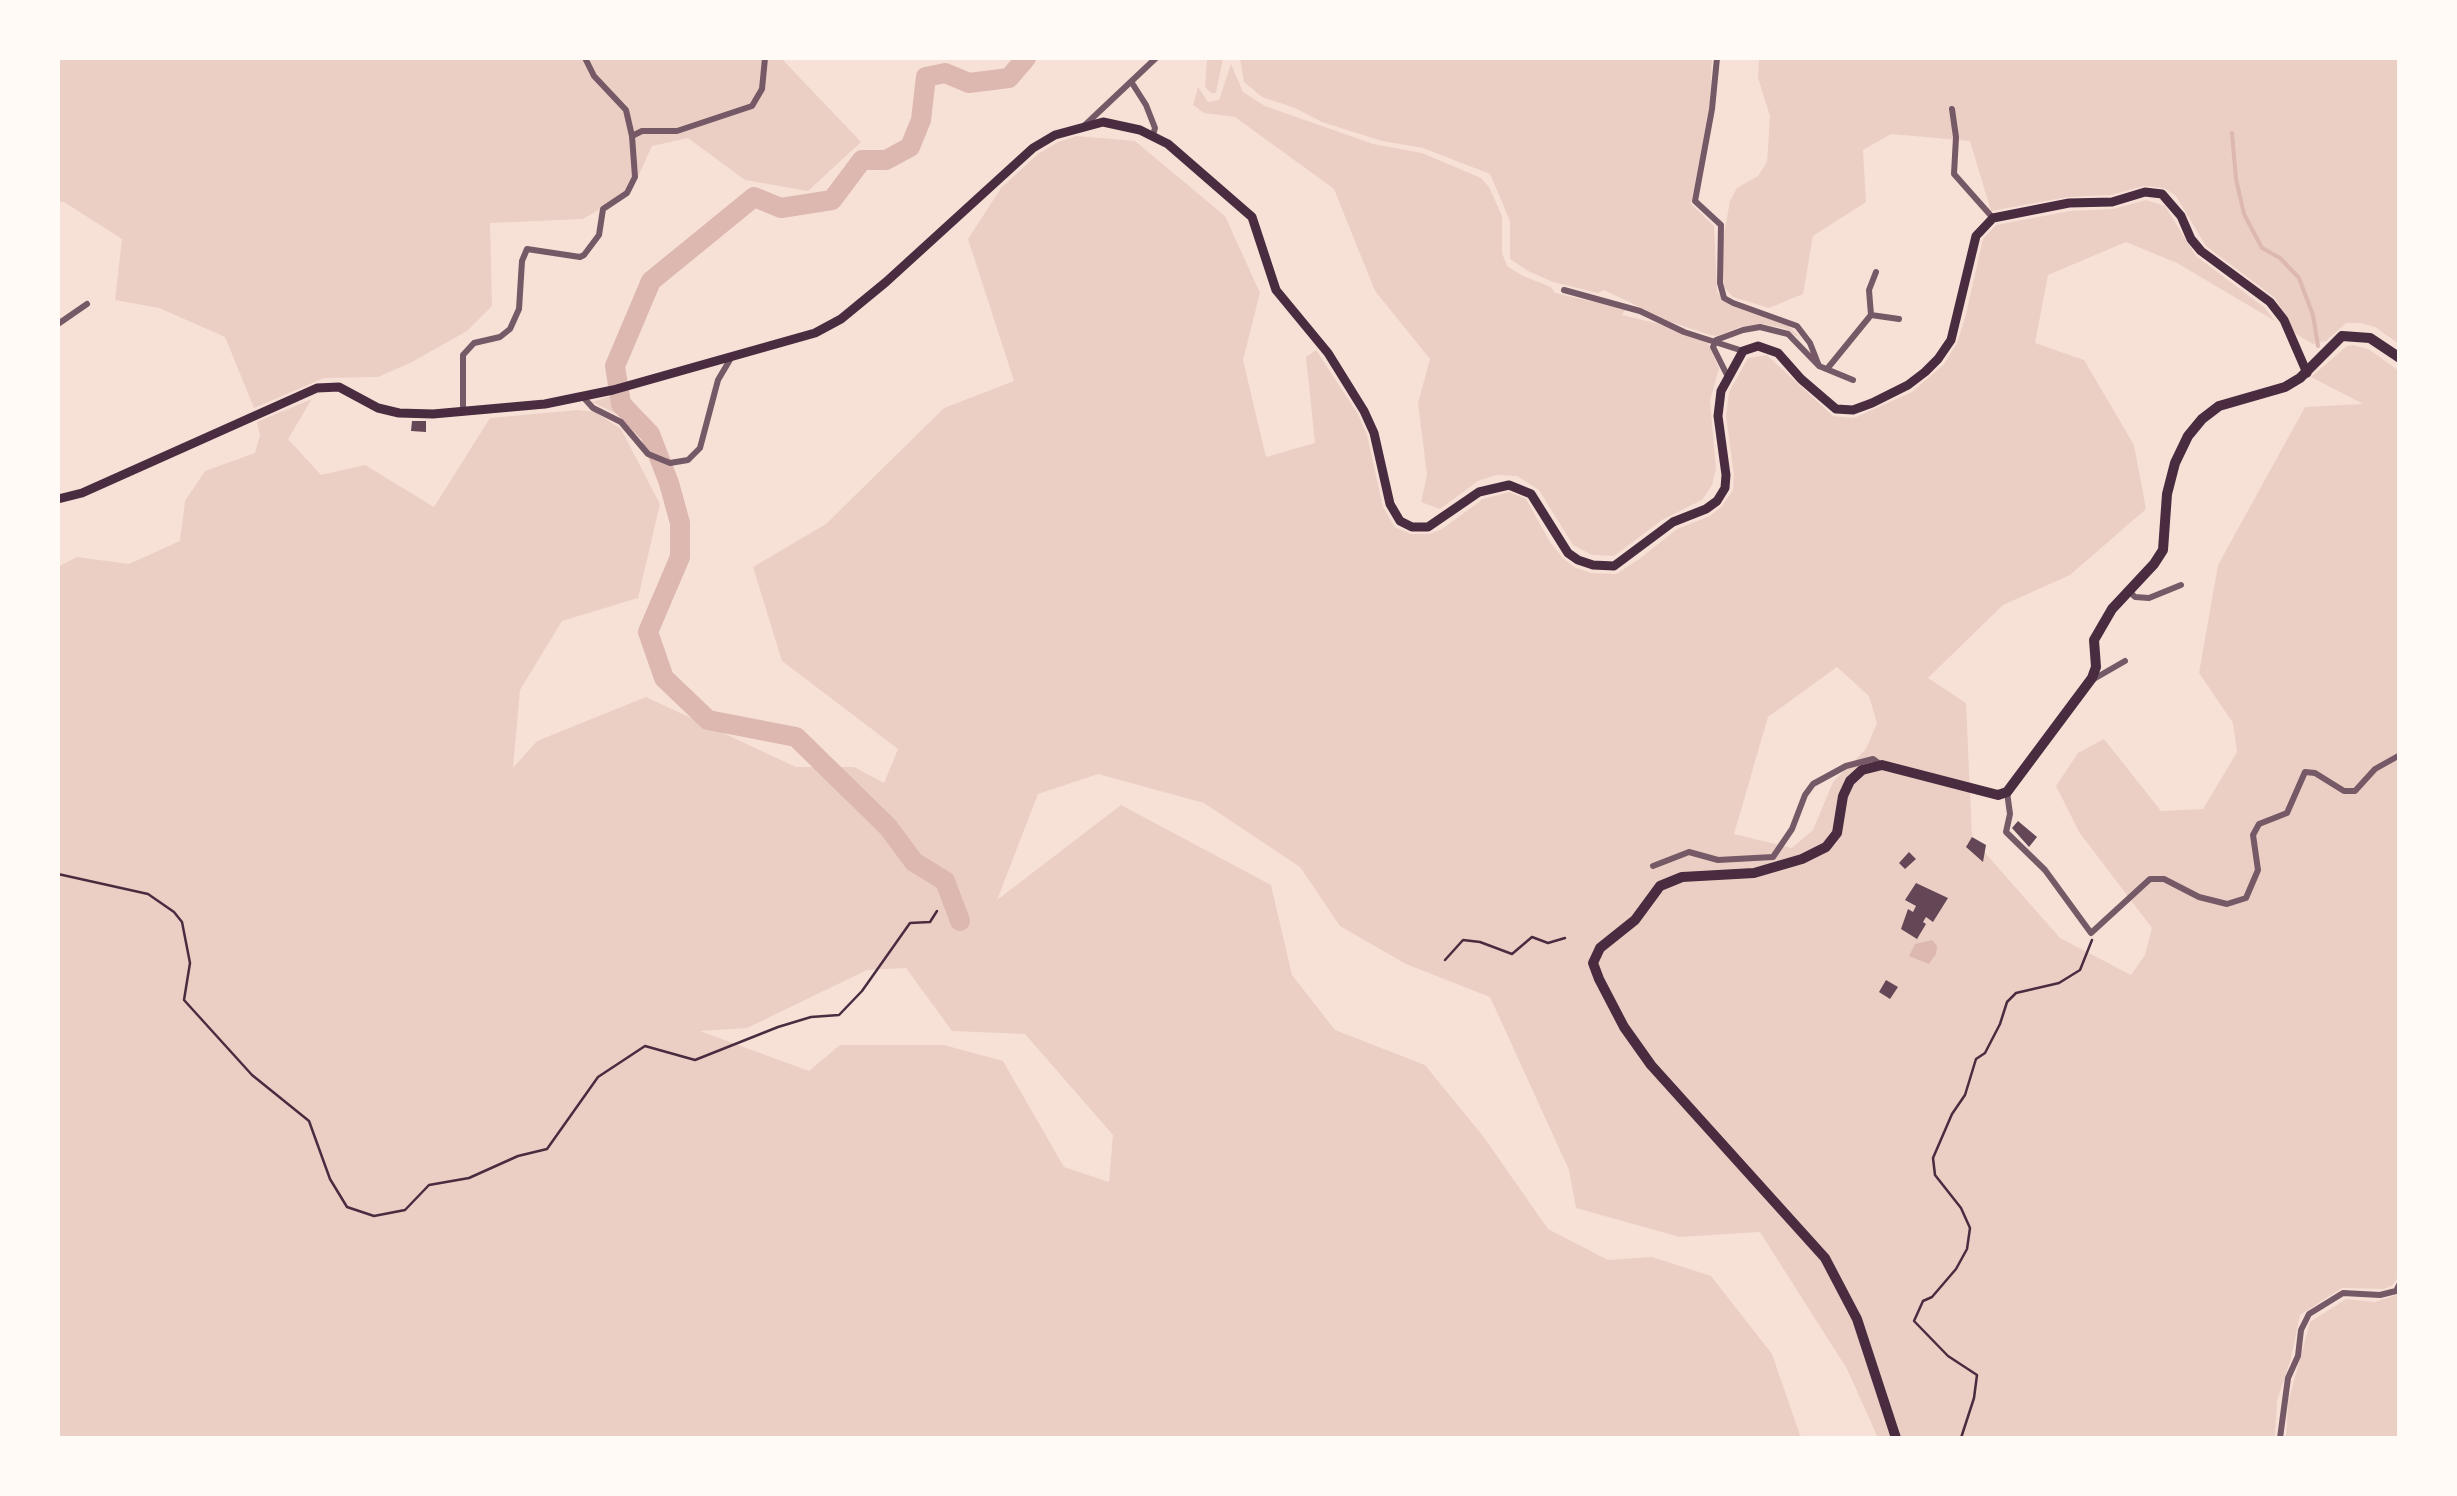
<!DOCTYPE html>
<style>
body{margin:0}
#map{position:relative;width:2457px;height:1496px;overflow:hidden;background:#f7e1d7;font-family:Lato,sans-serif}
canvas{display:block}
.frame{position:absolute;inset:0;border:60px solid #fffaf5;pointer-events:none}
</style>
<div id="map">
<canvas width="2457" height="1496"></canvas>
<div class="frame"></div>
</div>
<script>
const ctx = document.querySelector('canvas').getContext('2d');
ctx.lineJoin = 'round';
function fillPath(path, color) {
  ctx.fillStyle = color;
  ctx.fill(path, 'evenodd');
}
function shape(rows) {
  const path = new Path2D();
  for (const r of rows) {
    path.moveTo(r[0], r[1]);
    for (let i = 2; i < r.length; i += 2) path.lineTo(r[i], r[i + 1]);
  }
  return path;
}
function trace(path, color, width, dash) {
  ctx.strokeStyle = color;
  ctx.lineWidth = width;
  ctx.lineCap = dash ? 'butt' : 'round';
  ctx.setLineDash(dash || []);
  ctx.stroke(path);
}
fillPath(shape([
 [58,58,781,58,861,142,808,191,745,180,688,138,652,146,632,190,583,219,490,223,492,306,467,331,410,363,378,377,324,378,254,408,225,337,159,308,115,300,122,239,64,202,58,202],
 [1207,58,1223,58,1216,93,1211,93,1205,87],
 [1240,58,1712,58,1710,103,1691,204,1714,226,1717,292,1729,305,1789,326,1802,340,1786,329,1764,324,1740,327,1717,336,1710,335,1671,322,1604,290,1598,293,1553,282,1528,271,1510,259,1510,221,1490,174,1423,148,1382,141,1322,122,1295,108,1262,97,1244,82],
 [1759,58,2399,58,2399,344,2375,327,2360,323,2346,323,2326,341,2313,344,2296,334,2275,298,2206,246,2176,196,2164,188,2144,186,2111,195,2068,197,1991,211,1970,141,1891,134,1863,150,1866,202,1813,236,1803,294,1769,308,1733,297,1724,287,1722,245,1730,201,1737,188,1758,176,1767,162,1770,116,1758,78],
 [1231,64,1243,92,1265,106,1373,144,1422,153,1481,178,1489,187,1502,216,1502,253,1507,266,1523,276,1551,287,1555,293,1626,309,1622,315,1659,324,1708,343,1719,368,1710,401,1716,469,1712,485,1702,500,1662,520,1614,556,1592,555,1573,545,1539,490,1517,476,1496,475,1478,481,1440,509,1421,502,1427,475,1418,403,1430,359,1375,291,1334,189,1235,117,1204,113,1193,105,1198,87,1208,102,1219,100],
 [1076,136,1135,141,1225,216,1260,293,1243,360,1266,457,1315,443,1306,357,1316,350,1358,414,1367,435,1383,507,1395,527,1411,534,1429,534,1442,529,1483,499,1509,492,1526,499,1550,542,1563,558,1574,567,1591,573,1616,574,1638,560,1677,529,1710,516,1722,506,1733,490,1734,475,1726,416,1729,392,1748,358,1767,355,1833,416,1854,418,1912,392,1944,364,1957,343,1965,318,1983,239,1996,225,2070,211,2113,209,2146,200,2165,206,2196,256,2265,308,2275,321,2177,263,2126,242,2048,275,2035,343,2084,360,2134,445,2146,509,2070,575,2003,605,1928,678,1966,703,1972,838,2060,938,2131,975,2145,955,2152,928,2079,832,2056,786,2078,753,2104,739,2161,811,2203,809,2237,752,2233,723,2199,673,2218,565,2305,407,2363,404,2311,377,2347,346,2354,345,2370,350,2399,371,2399,1275,2393,1285,2384,1289,2342,1288,2300,1315,2291,1358,2277,1401,2275,1438,1878,1438,1847,1369,1760,1232,1680,1237,1576,1208,1569,1170,1490,997,1406,964,1340,926,1300,867,1204,803,1098,774,1038,794,997,900,1121,805,1271,885,1292,975,1335,1030,1425,1065,1483,1136,1548,1229,1608,1260,1652,1257,1711,1276,1772,1354,1801,1438,58,1438,58,567,77,557,129,564,180,541,185,501,205,471,255,453,260,435,257,422,312,399,288,439,321,475,365,465,434,507,490,418,578,410,595,412,621,429,660,504,638,598,562,621,520,690,513,768,537,741,646,697,796,767,854,767,884,783,898,749,782,661,753,567,826,524,944,408,1014,381,968,239,1001,188,1038,154,1058,142],
 [1837,667,1869,696,1877,723,1866,749,1833,782,1813,830,1792,848,1734,834,1768,717],
 [906,968,952,1031,1025,1034,1113,1135,1109,1182,1064,1167,1003,1061,944,1045,840,1045,809,1071,700,1031,747,1028,867,970],
 [625,392,655,429,661,440,661,453,645,441,623,417,592,402],
 [2399,1294,2399,1438,2286,1438,2288,1403,2310,1322,2346,1299,2375,1302]
]), '#ebcfc5');
fillPath(shape([
 [1932,940,1937,946,1936,954,1929,964,1909,956,1915,944]
]), '#dcb8b0');
trace(shape([
 [2232,133,2236,179,2244,214,2262,248,2280,258,2299,278,2313,315,2318,346]
]), '#dcb8b0', 4);
trace(shape([
 [960,921,945,881,914,862,888,827,796,737,708,720,664,678,648,632,680,557,680,523,669,483,650,434,621,404,615,366,651,281,754,197,781,208,832,200,862,160,886,160,910,147,921,120,926,77,945,73,969,83,1009,78,1026,58]
]), '#dcb8b0', 20);
fillPath(shape([
 [412,421,426,421,426,432,411,431],
 [2018,821,2037,837,2029,847,2012,828],
 [1972,837,1986,845,1983,862,1966,847],
 [1909,852,1916,859,1905,869,1899,863],
 [1916,883,1948,898,1933,922,1926,917,1923,922,1926,924,1917,939,1901,929,1908,909,1913,912,1916,906,1905,900],
 [1886,980,1898,987,1890,999,1879,992]
]), '#644757');
trace(shape([
 [58,874,148,894,174,912,182,922,190,963,184,1000,252,1075,309,1121,330,1179,347,1207,374,1216,405,1210,429,1185,469,1178,518,1156,547,1149,598,1077,645,1046,695,1060,778,1027,811,1017,839,1015,862,991,910,923,930,922,937,911],
 [1445,960,1463,940,1480,942,1512,954,1532,937,1548,943,1565,938],
 [1961,1438,1974,1398,1977,1375,1948,1356,1914,1321,1923,1301,1932,1297,1956,1269,1967,1249,1970,1228,1961,1208,1935,1175,1933,1158,1952,1114,1965,1095,1976,1059,1985,1053,2000,1024,2007,1002,2016,993,2059,983,2080,970,2092,940]
]), '#4a2c40', 2.5);
trace(shape([
 [1717,58,1712,109,1695,201,1721,225,1720,283,1724,298,1733,303,1797,326,1810,343,1819,366],
 [1132,83,1146,105,1155,128,1153,135],
 [1952,109,1956,137,1954,174,1993,218],
 [1085,125,1156,58],
 [632,136,642,131,677,131,752,106,762,89,765,58],
 [1564,290,1640,311,1684,332,1743,351],
 [1871,315,1869,290,1876,272],
 [58,324,87,304],
 [1827,369,1871,315,1899,319],
 [1727,375,1713,347,1716,340,1743,330,1760,327,1788,334,1819,366,1853,380],
 [583,397,593,408,621,422,648,454,670,463,688,460,700,448,718,380,731,358],
 [463,411,463,355,474,343,500,337,510,329,519,309,522,261,527,249,580,257,584,255,599,235,603,209,627,193,635,177,632,136,626,110,594,76,585,58],
 [2128,590,2135,597,2149,598,2181,585],
 [2092,680,2125,661],
 [2007,792,2010,814,2006,832,2045,870,2091,933,2150,879,2164,879,2199,897,2227,904,2246,898,2258,870,2253,835,2259,824,2287,813,2305,772,2315,773,2344,791,2355,791,2375,769,2400,755],
 [1653,866,1689,852,1718,860,1773,857,1792,829,1805,795,1813,784,1846,766,1873,759,1881,765],
 [2280,1438,2288,1378,2298,1356,2301,1330,2309,1314,2343,1293,2380,1295,2396,1291,2400,1283]
]), '#755966', 6);
trace(shape([
 [58,499,82,493,317,388,339,387,378,408,399,413,433,414,545,404,613,390,815,333,841,319,886,282,1033,148,1055,135,1103,122,1140,130,1168,144,1252,217,1276,290,1328,353,1364,411,1374,433,1390,504,1400,521,1412,527,1428,527,1479,492,1509,485,1531,494,1568,553,1578,560,1593,565,1614,566,1673,522,1706,509,1717,501,1725,488,1726,475,1718,416,1721,391,1743,351,1758,346,1778,353,1801,379,1836,409,1853,410,1872,403,1908,385,1925,372,1938,359,1951,340,1976,236,1993,218,2069,203,2112,202,2145,192,2162,194,2181,216,2191,239,2201,251,2270,302,2284,320,2307,373]
]), '#4a2c40', 9);
trace(shape([
 [1896,1438,1857,1319,1825,1258,1651,1065,1624,1027,1599,979,1593,963,1600,948,1635,920,1660,886,1682,877,1754,873,1802,859,1826,847,1837,833,1843,796,1850,781,1862,770,1882,765,1998,795,2007,792,2092,678,2096,667,2094,640,2112,609,2154,564,2163,550,2167,494,2175,463,2188,436,2202,419,2219,406,2285,387,2300,378,2342,336,2370,338,2400,358]
]), '#4a2c40', 10);
</script>
